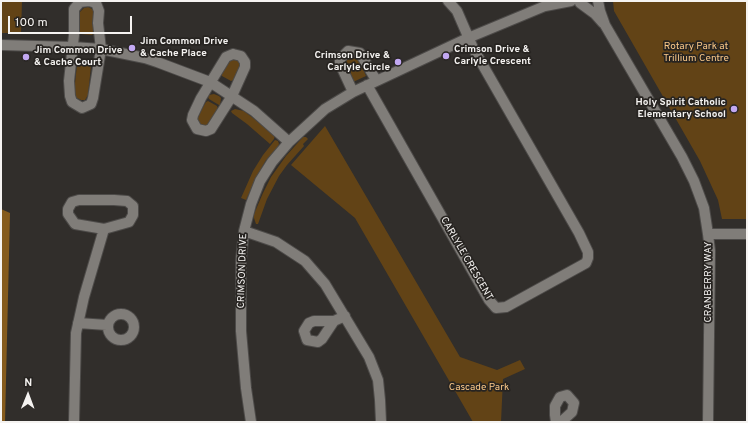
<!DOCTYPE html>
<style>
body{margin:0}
#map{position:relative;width:748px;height:423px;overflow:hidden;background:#312e2b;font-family:Overpass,sans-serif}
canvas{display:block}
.frame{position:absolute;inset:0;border:2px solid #f5f3f1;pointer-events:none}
.north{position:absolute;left:8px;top:375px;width:40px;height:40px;-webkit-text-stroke:3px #272421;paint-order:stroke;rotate:1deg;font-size:11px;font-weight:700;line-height:16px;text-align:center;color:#f5f3f1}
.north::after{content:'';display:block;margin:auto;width:14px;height:18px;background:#f5f3f1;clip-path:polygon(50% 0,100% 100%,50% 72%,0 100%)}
.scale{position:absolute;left:8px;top:16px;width:124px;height:18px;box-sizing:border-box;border:2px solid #f5f3f1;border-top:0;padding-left:5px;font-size:12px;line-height:14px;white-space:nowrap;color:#f5f3f1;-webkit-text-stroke:3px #272421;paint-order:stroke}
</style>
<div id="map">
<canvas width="748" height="423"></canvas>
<div class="frame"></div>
<div class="north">N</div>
<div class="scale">100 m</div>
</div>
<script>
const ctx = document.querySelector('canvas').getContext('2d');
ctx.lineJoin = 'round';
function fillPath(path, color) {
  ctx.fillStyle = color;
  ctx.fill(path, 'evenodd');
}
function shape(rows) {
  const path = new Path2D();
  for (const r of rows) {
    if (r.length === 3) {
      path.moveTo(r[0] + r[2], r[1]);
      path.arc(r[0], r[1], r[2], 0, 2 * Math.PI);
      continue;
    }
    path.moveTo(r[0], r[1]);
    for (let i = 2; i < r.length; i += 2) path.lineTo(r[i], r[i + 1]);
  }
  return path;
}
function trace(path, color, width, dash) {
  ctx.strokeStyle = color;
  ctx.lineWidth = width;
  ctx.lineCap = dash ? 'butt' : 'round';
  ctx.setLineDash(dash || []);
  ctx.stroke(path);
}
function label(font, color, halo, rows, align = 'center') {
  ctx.font = font + ' Overpass,sans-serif';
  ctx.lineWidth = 3.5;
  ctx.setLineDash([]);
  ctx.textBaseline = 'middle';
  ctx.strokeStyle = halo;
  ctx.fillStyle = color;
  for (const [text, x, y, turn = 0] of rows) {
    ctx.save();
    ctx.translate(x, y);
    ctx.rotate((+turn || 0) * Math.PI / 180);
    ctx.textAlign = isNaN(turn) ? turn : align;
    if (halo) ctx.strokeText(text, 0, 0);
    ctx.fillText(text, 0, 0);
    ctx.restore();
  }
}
fillPath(shape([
 [2,1,22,1,21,33,2,33],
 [613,1,747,1,747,219,722,219,718,200,700,161,614,11],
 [88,7,92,9,94,11,94,33,92,35,81,34,80,33,80,12,84,8],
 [351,57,355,57,359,60,366,76,353,82,345,66,346,62,347,59],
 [231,60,236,60,239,62,241,66,234,80,231,81,222,76,221,73,228,62],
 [79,63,90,64,91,66,88,95,85,100,81,100,75,97,74,92,77,65],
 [214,94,219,96,221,98,220,105,219,105,209,99,208,97,209,95],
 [208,101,217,106,218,109,207,126,203,126,198,123,197,117,206,102],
 [235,109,244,111,275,135,274,139,270,144,247,124,232,113,231,111],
 [325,126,460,357,497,370,520,360,525,369,503,379,501,422,473,422,355,218,291,165],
 [303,137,306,137,308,139,303,144,304,146,287,165,279,176,267,199,258,224,256,224,254,218,254,214,263,193,271,177,286,156],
 [275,140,278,141,279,144,275,154,266,160,262,167,253,185,246,200,241,198,253,171,263,155]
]), '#624316');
fillPath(shape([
 [1,209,10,213,5,422,1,422]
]), '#855b1d');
const minor = shape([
 [89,1,96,3,99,11,98,23,101,49,93,98,91,104,82,108,72,102,70,96,69,81,74,35,74,9,80,2,89,1],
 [598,1,600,11,605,25,682,157,694,181,704,208,708,234,710,251,708,422],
 [580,3,595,14,603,23],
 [1,45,73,47,101,49,145,58,157,62,210,82,254,111,289,142],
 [233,54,241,56,245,62,245,67,232,96,211,129,206,131,197,129,192,120,193,115,201,98,226,57,233,54],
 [367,85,489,300,496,308,506,307,586,263,588,258,588,252,579,233,473,48,457,11,448,1],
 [353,92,340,64,340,59,348,51,360,53,376,80],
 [79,200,114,200,127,201,133,206,133,215,129,222,104,229,75,224,68,214,68,209,72,202,79,200],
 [244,231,276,242,305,261,325,284,369,357,378,380,380,400,381,422],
 [708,234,747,234],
 [121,327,13],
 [334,321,322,339,318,342,307,340,304,331,309,323,314,321,334,321,345,316],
 [78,323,107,325],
 [74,422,76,333,84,297,104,229],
 [251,422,246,388,241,331,241,260,244,231,251,204,260,181,272,162,289,142,325,109,353,92,468,38,545,6,571,1],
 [556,422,555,415,555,406,560,397,567,395,574,403,572,412,561,422]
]);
trace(minor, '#4d4b49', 12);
trace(minor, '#807d79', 10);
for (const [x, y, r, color] of [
 [132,48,4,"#c2a8f2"],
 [446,56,4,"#c2a8f2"],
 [26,57,4,"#c2a8f2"],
 [398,62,4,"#c2a8f2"],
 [734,109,4,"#c2a8f2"]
]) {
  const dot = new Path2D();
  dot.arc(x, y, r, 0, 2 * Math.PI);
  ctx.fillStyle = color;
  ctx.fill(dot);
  trace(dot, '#272421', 1.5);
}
label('bold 10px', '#f5f3f1', '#272421', [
 ["Jim Common Drive",140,42],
 ["& Cache Place",140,54],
 ["Crimson Drive &",454,50],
 ["Carlyle Crescent",454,62],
 ["Jim Common Drive",34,51],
 ["& Cache Court",34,63],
 ["Crimson Drive &",390,56,"right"],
 ["Carlyle Circle",390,68,"right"],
 ["Holy Spirit Catholic",726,103,"right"],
 ["Elementary School",726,115,"right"]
], 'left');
label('10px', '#fac888', '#272421', [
 ["Rotary Park at",696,47],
 ["Trillium Centre",696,59],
 ["Cascade Park",479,388]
]);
label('10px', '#f5f3f1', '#272421', [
 ["CARLYLE CRESCENT",466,259,60],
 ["CRIMSON DRIVE",243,271,-88],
 ["CRANBERRY WAY",709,282,-90]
]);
</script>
